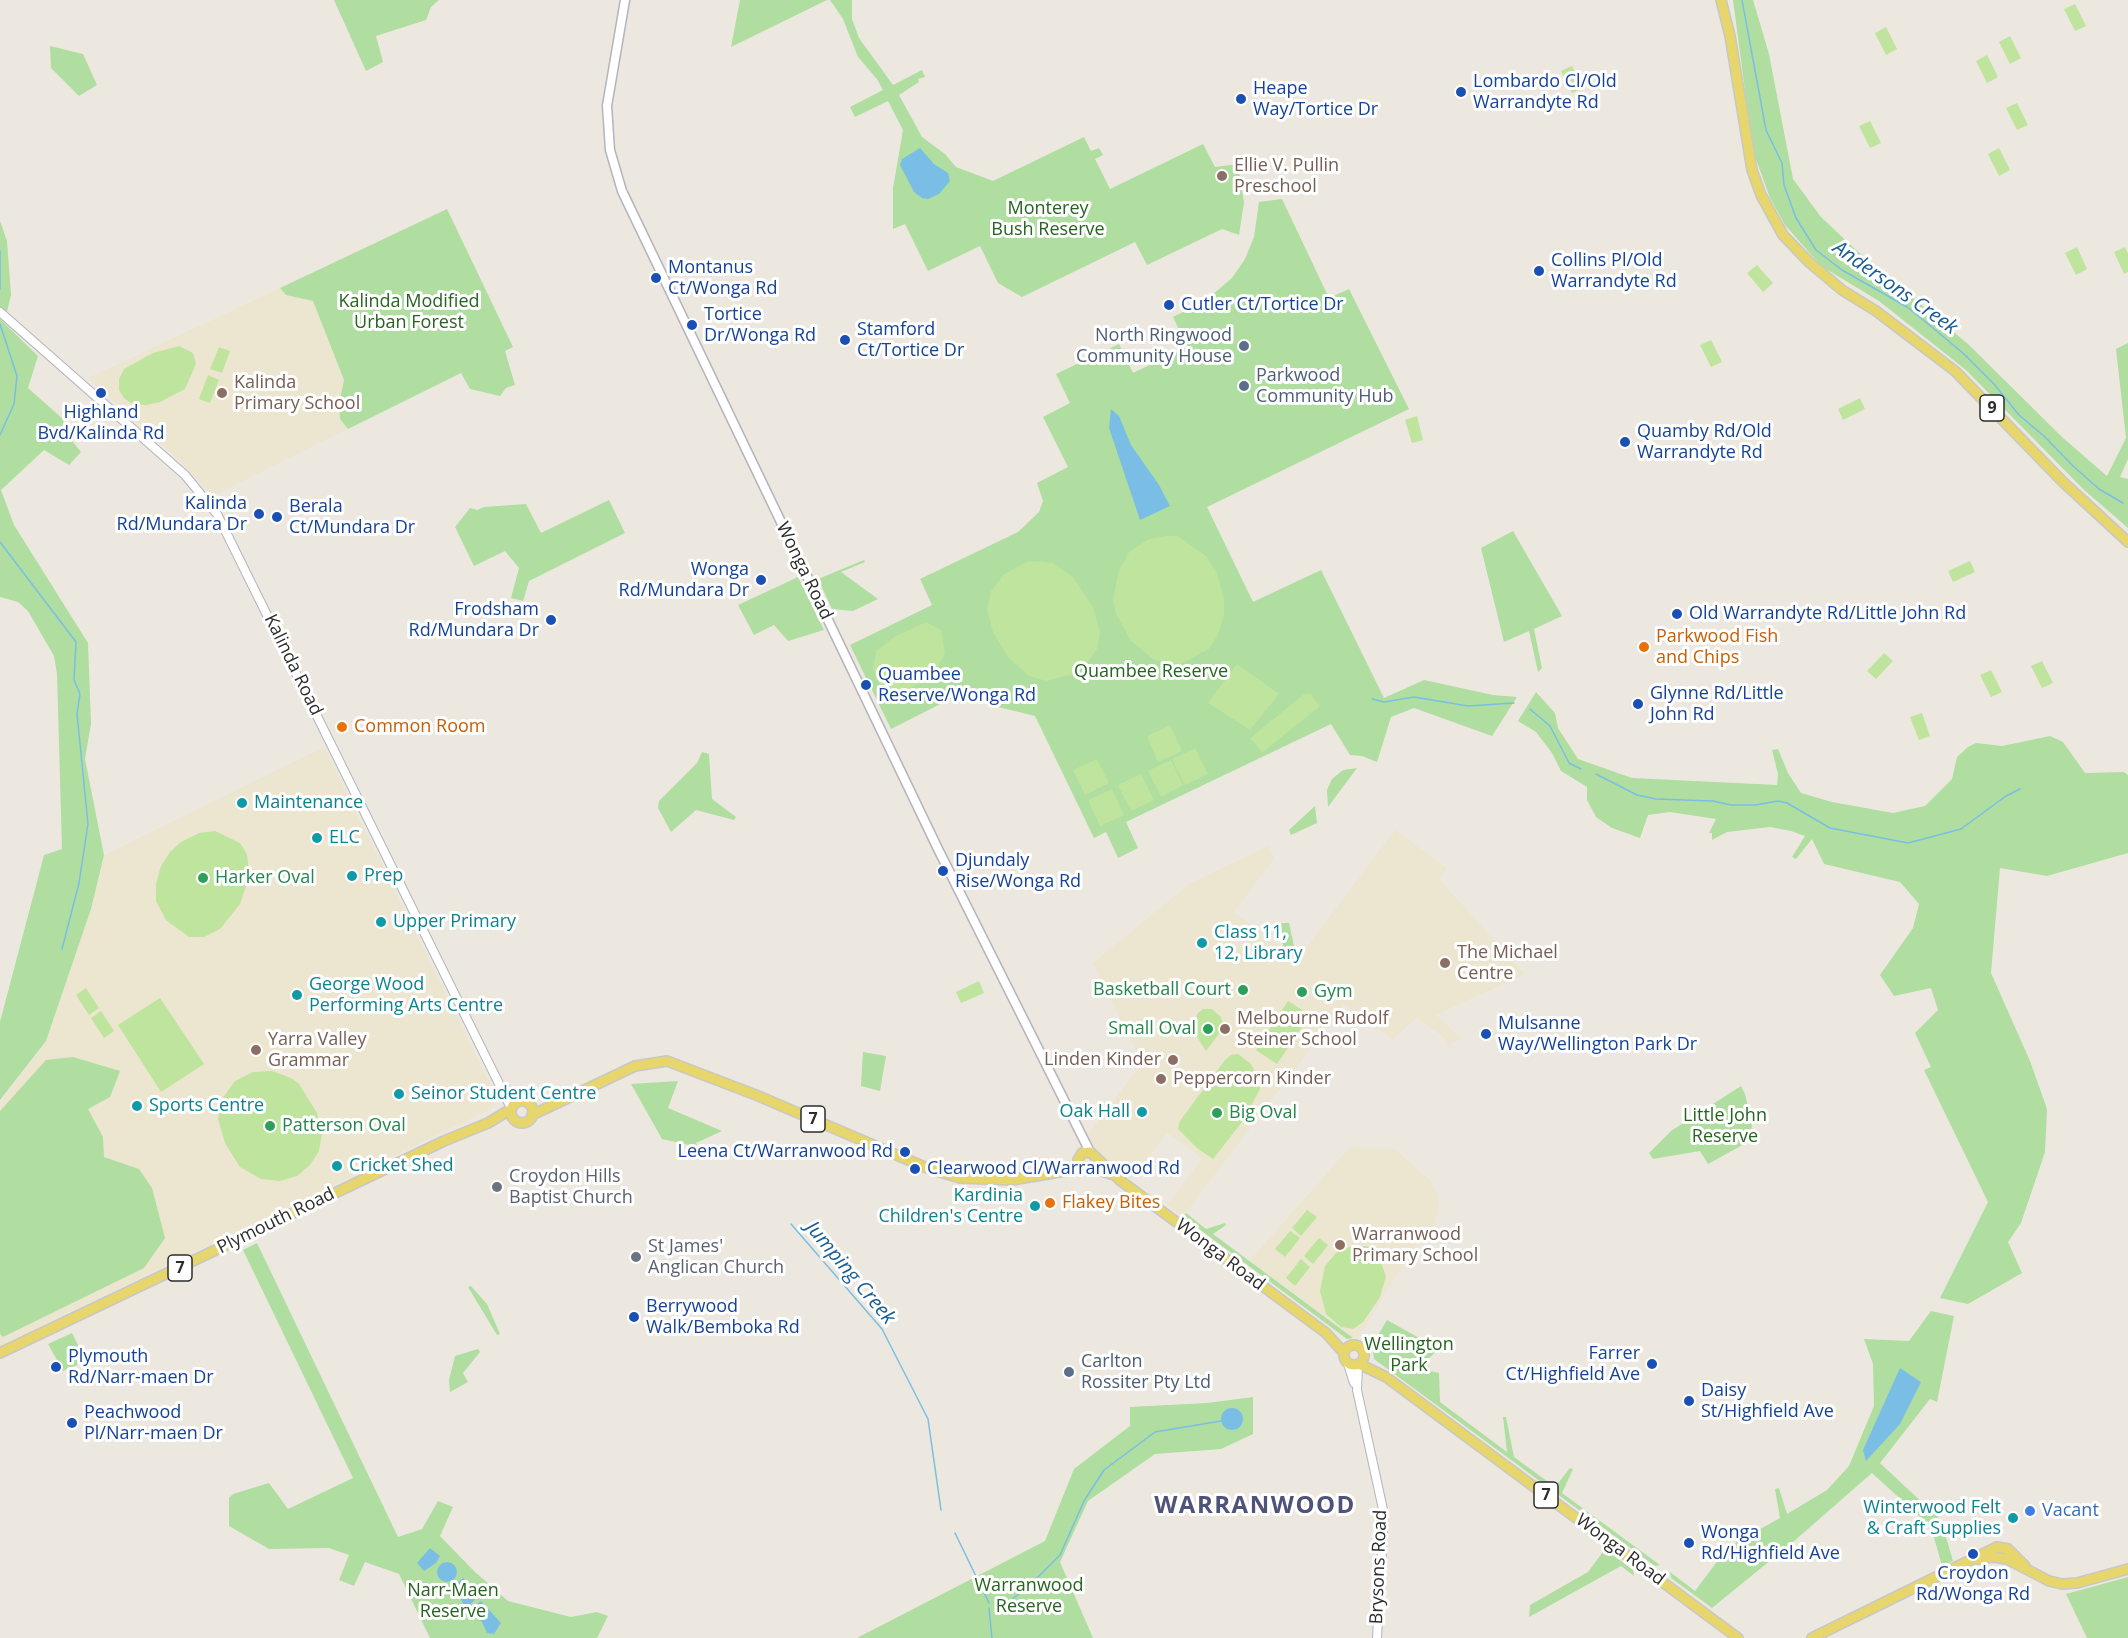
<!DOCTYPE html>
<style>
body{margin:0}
canvas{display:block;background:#ece8df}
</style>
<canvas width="2128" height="1638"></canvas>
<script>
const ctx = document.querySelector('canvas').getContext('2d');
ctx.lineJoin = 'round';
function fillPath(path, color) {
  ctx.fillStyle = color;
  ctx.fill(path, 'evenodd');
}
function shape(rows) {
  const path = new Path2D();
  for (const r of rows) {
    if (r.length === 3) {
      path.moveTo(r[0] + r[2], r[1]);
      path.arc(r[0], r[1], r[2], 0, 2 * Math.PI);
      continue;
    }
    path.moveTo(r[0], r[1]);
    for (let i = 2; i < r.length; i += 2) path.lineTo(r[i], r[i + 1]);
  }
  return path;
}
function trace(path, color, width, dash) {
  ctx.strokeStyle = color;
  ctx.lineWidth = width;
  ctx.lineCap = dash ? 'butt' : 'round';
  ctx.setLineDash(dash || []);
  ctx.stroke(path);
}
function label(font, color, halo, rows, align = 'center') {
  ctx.font = font + ' "Open Sans",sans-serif';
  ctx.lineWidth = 6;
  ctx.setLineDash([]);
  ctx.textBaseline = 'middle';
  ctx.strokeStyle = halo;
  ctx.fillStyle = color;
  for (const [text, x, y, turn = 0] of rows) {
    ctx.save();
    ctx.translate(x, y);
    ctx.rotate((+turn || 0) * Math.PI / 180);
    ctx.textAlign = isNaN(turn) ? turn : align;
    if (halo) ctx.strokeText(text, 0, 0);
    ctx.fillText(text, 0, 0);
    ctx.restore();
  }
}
fillPath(shape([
 [280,288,286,295,313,301,344,381,339,404,340,420,348,429,213,496,173,454,88,378],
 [324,747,497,1098,493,1108,0,1346,0,1102,46,1041,91,909,104,855],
 [1395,830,1447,868,1439,879,1525,974,1436,1015,1462,1039,1446,1046,1447,1042,1441,1035,1416,1018,1393,1040,1344,1004,1183,1217,1168,1205,1202,1159,1167,1133,1132,1179,1097,1152,1088,1134,1142,1063,1093,963,1189,884,1268,846,1274,859,1234,912,1298,959],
 [1350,1147,1395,1149,1431,1181,1437,1193,1439,1205,1434,1225,1414,1248,1358,1337,1353,1338,1249,1261]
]), '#ece6d0');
fillPath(shape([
 [334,0,439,0,431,7,426,20,376,36,383,62,366,71],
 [740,0,827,0,731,47],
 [830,0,852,0,852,19,859,38,893,85,922,70,925,77,918,79,919,82,899,95,922,137,945,154,956,167,993,181,1084,137,1091,151,1099,148,1103,155,1095,159,1110,189,1203,144,1215,167,1238,164,1244,203,1239,235,1222,229,1147,265,1135,242,1022,297,998,283,980,246,928,271,905,224,893,229,893,188,903,130,888,101,855,117,850,107,883,90,877,79,858,57,843,19],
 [1733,0,1753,0,1769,54,1793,179,1821,217,1856,250,1968,344,2063,438,2107,476,2126,438,2116,349,2128,343,2128,459,2120,477,2128,479,2128,528,2083,489,1966,370,1879,301,1821,266,1785,225,1770,198,1753,151],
 [50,46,83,54,97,85,79,96,51,68],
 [1282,199,1329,298,1349,289,1409,409,1207,507,1253,602,1321,570,1384,698,1424,680,1493,695,1517,697,1492,736,1414,708,1391,717,1377,762,1362,756,1350,755,1331,724,1126,822,1138,848,1118,858,1106,832,1094,838,1035,716,998,707,970,689,891,729,850,645,932,605,920,579,1018,532,1039,512,1043,501,1037,483,1068,467,1043,417,1070,403,1056,374,1119,344,1133,373,1187,347,1173,317,1205,301,1232,278,1245,259,1254,237,1259,202],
 [447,209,513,347,505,351,515,385,506,388,500,396,470,389,461,373,348,429,340,419,339,404,344,380,313,301,286,295,280,288],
 [0,221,7,241,11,295,6,316,0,312],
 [0,319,38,356,28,388,64,420,62,428,81,452,69,465,44,450,1,490,14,525,88,643,91,724,85,759,104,855,91,909,46,1041,0,1100,0,1022,44,855,62,849,57,674,54,656,28,611,18,602,0,597],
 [609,500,625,533,529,581,523,601,511,598,519,568,505,551,474,566,455,527,470,508,477,510,484,507,526,504,541,533],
 [1513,531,1562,616,1534,629,1542,668,1538,672,1529,631,1504,642,1481,548],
 [864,560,865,562,841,572,878,599,853,611,832,609,818,579],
 [798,577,824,630,788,641,774,625,754,635,738,605],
 [1536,692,1555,713,1558,728,1578,759,1632,778,1777,785,1778,774,1772,750,1778,749,1788,773,1801,793,1832,802,1893,813,1925,806,1952,779,1957,757,1968,747,1976,743,2002,746,2050,736,2063,742,2085,773,2124,772,2128,775,2128,853,2047,876,2000,868,1991,973,2030,1061,2047,1109,2045,1152,2021,1223,2008,1242,2022,1273,1968,1304,1940,1298,1988,1202,1924,1070,1931,1067,1915,1033,1938,1010,1931,988,1894,996,1880,975,1913,928,1919,904,1900,882,1824,864,1812,839,1796,859,1792,857,1805,836,1791,831,1770,827,1727,832,1712,840,1712,833,1709,833,1716,819,1670,812,1648,815,1640,838,1612,828,1596,817,1587,800,1587,787,1561,771,1552,753,1536,732,1518,721],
 [702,752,709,754,712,799,736,817,734,820,696,810,671,832,658,808,659,801,697,763],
 [1357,768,1328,807,1327,790,1332,779,1343,770],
 [1315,806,1317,823,1291,835,1289,830],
 [1281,923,1289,923,1297,960,1283,949],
 [863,1052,886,1056,880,1091,861,1086],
 [73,1057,120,1071,110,1097,88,1109,103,1137,104,1157,139,1169,152,1188,165,1238,144,1268,3,1337,0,1334,0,1111,46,1060],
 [678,1081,668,1108,722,1131,696,1143,698,1147,662,1139,631,1084],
 [1741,1086,1745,1094,1752,1126,1748,1142,1708,1164,1700,1151,1653,1159,1649,1153,1671,1131],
 [1186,1213,1206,1229,1225,1223,1226,1225,1213,1234,1353,1338,1347,1339,1183,1217],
 [257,1243,398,1537,422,1529,438,1501,453,1507,440,1536,474,1571,508,1601,571,1617,597,1612,608,1616,597,1638,430,1638,399,1574,365,1562,354,1586,339,1580,349,1555,329,1548,269,1549,229,1526,229,1498,233,1494,269,1483,288,1509,353,1478,243,1250],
 [471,1286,487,1304,500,1334,497,1335,468,1287],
 [1931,1311,1954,1316,1937,1402,1930,1399,1880,1463,1941,1520,1953,1561,1942,1566,1931,1527,1872,1473,1793,1542,1712,1608,1671,1578,1670,1572,1695,1591,1728,1547,1780,1518,1775,1489,1779,1488,1787,1514,1827,1490,1849,1466,1874,1406,1873,1364,1864,1339,1909,1341],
 [1387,1320,1439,1349,1428,1359,1427,1364,1431,1371,1439,1373,1440,1402,1507,1452,1503,1417,1506,1417,1514,1457,1555,1487,1570,1468,1573,1469,1562,1493,1660,1565,1655,1566,1374,1359,1372,1345],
 [72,1333,86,1361,63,1371,48,1344],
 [478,1349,480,1352,463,1373,468,1382,450,1392,449,1380,455,1356],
 [1253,1397,1253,1434,1221,1449,1155,1454,1088,1501,1060,1562,1093,1638,857,1638,1045,1541,1074,1469,1130,1426,1130,1407,1207,1403],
 [1605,1549,1633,1570,1634,1576,1621,1566,1529,1617,1530,1605,1588,1572],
 [2128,1577,2128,1638,2087,1638,2066,1594]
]), '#afdea0');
fillPath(shape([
 [2075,4,2086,26,2075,31,2064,9],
 [1886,27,1897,49,1886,55,1875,33],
 [2010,36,2021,58,2010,64,1999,42],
 [1987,55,1998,77,1987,83,1976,61],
 [1572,66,1583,88,1572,93,1561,71],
 [2017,103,2028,125,2017,130,2006,108],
 [1870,121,1881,143,1870,148,1859,126],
 [1999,148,2010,170,1999,176,1988,154],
 [2077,247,2087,269,2076,275,2065,253],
 [2125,247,2128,254,2128,272,2124,274,2114,252],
 [1757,265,1773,283,1763,292,1747,273],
 [1711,340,1722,362,1711,367,1700,345],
 [179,346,193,353,196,364,185,389,160,402,146,405,132,404,124,398,119,390,119,379,124,369,153,353],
 [219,347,230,351,222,373,210,369],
 [208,375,219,380,210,403,199,399],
 [1860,398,1865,409,1843,420,1838,409],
 [1417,416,1423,440,1412,443,1405,420],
 [1167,536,1178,536,1207,557,1217,573,1224,599,1224,615,1218,635,1209,649,1180,664,1154,660,1131,641,1116,614,1113,598,1119,570,1129,552,1149,539],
 [1040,561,1053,563,1074,578,1094,609,1100,633,1097,649,1087,663,1070,675,1046,681,1029,676,1008,657,993,632,987,610,991,591,1004,574,1027,562],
 [1970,561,1975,572,1953,582,1948,571],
 [926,622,941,630,945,654,932,677,909,689,883,691,873,669,876,651,894,637],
 [1884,653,1893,661,1876,679,1867,671],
 [2042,661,2053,683,2042,688,2031,666],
 [1237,664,1279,694,1250,730,1208,703],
 [1991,670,2002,692,1991,697,1980,675],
 [1310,693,1320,706,1262,753,1250,738,1303,695],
 [1922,713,1930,736,1919,740,1910,717],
 [1170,725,1182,751,1158,762,1147,736],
 [1195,748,1208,774,1185,785,1172,759],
 [1097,759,1109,783,1085,795,1073,770],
 [1171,760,1183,785,1161,797,1148,771],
 [1141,774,1154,800,1131,811,1118,785],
 [1112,789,1124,815,1100,826,1088,800],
 [215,831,240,843,247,854,249,872,245,889,240,904,220,929,204,937,189,937,166,920,156,901,156,884,161,866,170,852,181,842,199,833],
 [979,981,984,993,961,1003,956,992],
 [86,988,99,1008,89,1015,76,995],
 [160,998,204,1064,161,1092,118,1025],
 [1288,1001,1310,1015,1277,1064,1256,1050],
 [1203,1009,1212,1009,1221,1017,1224,1027,1206,1051,1194,1032,1197,1014],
 [101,1011,114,1031,104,1038,91,1018],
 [1238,1054,1251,1064,1257,1076,1260,1089,1242,1122,1213,1159,1197,1148,1178,1129,1180,1121,1225,1060,1231,1055],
 [272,1071,291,1078,299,1084,317,1113,322,1133,319,1151,310,1165,297,1176,280,1181,261,1179,240,1167,225,1143,218,1119,222,1099,235,1081,253,1072],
 [1307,1210,1317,1217,1301,1236,1292,1228],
 [1290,1231,1300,1238,1285,1257,1275,1249],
 [1319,1238,1328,1245,1313,1264,1304,1256],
 [1354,1245,1371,1247,1377,1253,1386,1276,1380,1297,1363,1322,1353,1329,1341,1327,1326,1314,1320,1291,1325,1266,1337,1252],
 [1301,1259,1310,1267,1295,1286,1286,1278]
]), '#bee49d');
fillPath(shape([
 [920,148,934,164,948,173,950,181,939,194,928,199,922,198,914,192,900,165,902,159],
 [1111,409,1119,416,1131,445,1159,485,1170,506,1140,520,1109,428],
 [1900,1368,1921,1382,1900,1424,1866,1461,1863,1450],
 [1232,1419,11],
 [430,1548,440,1556,436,1563,424,1571,417,1563],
 [447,1572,10],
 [463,1578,479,1595,470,1605,464,1606,455,1585],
 [481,1601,501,1623,494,1634,487,1633,482,1622,472,1612,473,1607]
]), '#7bbee5');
trace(shape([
 [1742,0,1766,130,1782,163,1784,185,1796,218,1816,250,1842,270,1907,307,1927,323,1964,354,1994,384,2019,415,2045,437,2073,466,2099,489,2123,503],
 [0,251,0,289],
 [0,324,17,376,14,404,0,435],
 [0,542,76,642,74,680,80,694,77,714,88,824,79,883,62,949],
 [1372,699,1384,702,1414,697,1468,706,1514,703],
 [1530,709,1550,726,1569,763,1581,769],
 [1596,774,1637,795,1656,799,1713,801,1731,805,1755,805,1778,801,1787,803,1830,828,1908,843,1961,829,2006,796,2020,789],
 [791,1224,882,1329,928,1419,941,1510],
 [955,1533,989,1603],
 [989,1608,992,1638],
 [1000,1609,1031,1584,1060,1555,1084,1501,1104,1470,1155,1432,1221,1421]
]), '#7bbee5', 1.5);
const tertiary = shape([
 [0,312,185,475,217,514,511,1108],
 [505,1088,521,1101],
 [1348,1364,1354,1383],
 [1358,1365,1357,1390,1384,1514,1377,1638]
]);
const secondary = shape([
 [625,0,607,106,610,150,622,191,938,849,1090,1152]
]);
const primary = shape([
 [1721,0,1730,36,1752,170,1761,195,1783,235,1810,263,1842,290,1876,311,1955,371,2063,482,2128,542],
 [522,1112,11],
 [532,1115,635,1066,667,1061,756,1095,927,1168,960,1178,1012,1180,1089,1167,1114,1175],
 [1078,1160,1082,1153,1090,1152,1121,1181,1326,1333,1344,1353],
 [1354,1355,10],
 [0,1353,444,1141,488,1123,511,1109],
 [1359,1364,1386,1377,1738,1638],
 [1978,1559,1993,1557,2007,1559,2049,1581,2062,1584,2077,1583,2128,1569],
 [1812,1638,1997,1547,2008,1549,2025,1566]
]);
trace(tertiary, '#b3b4be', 10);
trace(secondary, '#b3b4be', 11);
trace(primary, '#c8c8c8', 12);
trace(tertiary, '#fff', 8);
trace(secondary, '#fff', 8);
trace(primary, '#e6d66b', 9);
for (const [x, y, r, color] of [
 [1461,92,6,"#1a4fb4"],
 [1241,99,6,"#1a4fb4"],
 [1222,176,6,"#8d6e63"],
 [1539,271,6,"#1a4fb4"],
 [656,278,6,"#1a4fb4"],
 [1169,305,6,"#1a4fb4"],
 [692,325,6,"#1a4fb4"],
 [845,340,6,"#1a4fb4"],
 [1244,346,6,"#5c6f8a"],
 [1244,386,6,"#5c6f8a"],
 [101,393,6,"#1a4fb4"],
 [222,393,6,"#8d6e63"],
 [1625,442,6,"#1a4fb4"],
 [259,514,6,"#1a4fb4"],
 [277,517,6,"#1a4fb4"],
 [761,580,6,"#1a4fb4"],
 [1677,614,6,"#1a4fb4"],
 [551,620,6,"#1a4fb4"],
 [1644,647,6,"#e8710a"],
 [866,685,6,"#1a4fb4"],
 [1638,704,6,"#1a4fb4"],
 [342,727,6,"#e8710a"],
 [242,803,6,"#0f9aa8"],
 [317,838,6,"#0f9aa8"],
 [943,871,6,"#1a4fb4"],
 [352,876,6,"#0f9aa8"],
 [203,878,6,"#2e9e5b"],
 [381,922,6,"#0f9aa8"],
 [1202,943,6,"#0f9aa8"],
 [1445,963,6,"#8d6e63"],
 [1243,990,6,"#2e9e5b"],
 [1302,992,6,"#2e9e5b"],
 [297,995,6,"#0f9aa8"],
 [1208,1029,6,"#2e9e5b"],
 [1225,1029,6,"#8d6e63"],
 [1486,1034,6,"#1a4fb4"],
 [256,1050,6,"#8d6e63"],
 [1173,1060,6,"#8d6e63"],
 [1161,1079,6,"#8d6e63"],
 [399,1094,6,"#0f9aa8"],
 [137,1106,6,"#0f9aa8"],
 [1142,1112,6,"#0f9aa8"],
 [1217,1113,6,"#2e9e5b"],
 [270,1126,6,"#2e9e5b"],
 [905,1152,6,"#1a4fb4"],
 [337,1166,6,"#0f9aa8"],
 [915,1169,6,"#1a4fb4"],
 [497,1187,6,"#6b7280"],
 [1050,1203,6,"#e8710a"],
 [1035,1206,6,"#0f9aa8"],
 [1340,1245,6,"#8d6e63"],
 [636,1257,6,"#6b7280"],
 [634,1317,6,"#1a4fb4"],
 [1652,1364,6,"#1a4fb4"],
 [56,1367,6,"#1a4fb4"],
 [1069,1372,6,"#5c6f8a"],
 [1689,1401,6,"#1a4fb4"],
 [72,1423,6,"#1a4fb4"],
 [2030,1511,6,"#3f7fe0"],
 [2013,1518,6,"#0f9aa8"],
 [1689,1543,6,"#1a4fb4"],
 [1973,1554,6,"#1a4fb4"]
]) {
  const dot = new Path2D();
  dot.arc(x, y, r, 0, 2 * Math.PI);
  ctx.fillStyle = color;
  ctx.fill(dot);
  trace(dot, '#fff', 2);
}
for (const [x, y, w] of [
 [1992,408,24],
 [813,1119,24],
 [180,1268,24],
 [1546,1495,24]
]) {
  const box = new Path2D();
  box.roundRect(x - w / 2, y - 13, w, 26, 4.5);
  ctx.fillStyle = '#fff';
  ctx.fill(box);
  trace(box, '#2c2c2c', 1.5);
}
label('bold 16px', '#2c2c2c', null, [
 ["9",1992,408],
 ["7",813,1119],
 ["7",180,1268],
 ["7",1546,1495]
]);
label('18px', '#164399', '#fff', [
 ["Lombardo Cl/Old",1473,82],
 ["Warrandyte Rd",1473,103],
 ["Heape",1253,89],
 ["Way/Tortice Dr",1253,110],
 ["Collins Pl/Old",1551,261],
 ["Warrandyte Rd",1551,282],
 ["Montanus",668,268],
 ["Ct/Wonga Rd",668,289],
 ["Cutler Ct/Tortice Dr",1181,305],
 ["Tortice",704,315],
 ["Dr/Wonga Rd",704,336],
 ["Stamford",857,330],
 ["Ct/Tortice Dr",857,351],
 ["Highland",101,413,"center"],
 ["Bvd/Kalinda Rd",101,434,"center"],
 ["Quamby Rd/Old",1637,432],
 ["Warrandyte Rd",1637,453],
 ["Kalinda",247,504,"right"],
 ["Rd/Mundara Dr",247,525,"right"],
 ["Berala",289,507],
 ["Ct/Mundara Dr",289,528],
 ["Wonga",749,570,"right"],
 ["Rd/Mundara Dr",749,591,"right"],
 ["Frodsham",539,610,"right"],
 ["Rd/Mundara Dr",539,631,"right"],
 ["Old Warrandyte Rd/Little John Rd",1689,614],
 ["Quambee",878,675],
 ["Reserve/Wonga Rd",878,696],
 ["Glynne Rd/Little",1650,694],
 ["John Rd",1650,715],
 ["Djundaly",955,861],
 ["Rise/Wonga Rd",955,882],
 ["Mulsanne",1498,1024],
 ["Way/Wellington Park Dr",1498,1045],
 ["Leena Ct/Warranwood Rd",893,1152,"right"],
 ["Clearwood Cl/Warranwood Rd",927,1169],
 ["Berrywood",646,1307],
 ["Walk/Bemboka Rd",646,1328],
 ["Farrer",1640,1354,"right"],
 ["Ct/Highfield Ave",1640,1375,"right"],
 ["Plymouth",68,1357],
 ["Rd/Narr-maen Dr",68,1378],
 ["Daisy",1701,1391],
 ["St/Highfield Ave",1701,1412],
 ["Peachwood",84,1413],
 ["Pl/Narr-maen Dr",84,1434],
 ["Wonga",1701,1533],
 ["Rd/Highfield Ave",1701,1554],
 ["Croydon",1973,1574,"center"],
 ["Rd/Wonga Rd",1973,1595,"center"]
], 'left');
label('18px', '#785e54', '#fff', [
 ["Ellie V. Pullin",1234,166],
 ["Preschool",1234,187],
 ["Kalinda",234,383],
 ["Primary School",234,404],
 ["The Michael",1457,953],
 ["Centre",1457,974],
 ["Melbourne Rudolf",1237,1019],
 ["Steiner School",1237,1040],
 ["Yarra Valley",268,1040],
 ["Grammar",268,1061],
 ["Linden Kinder",1161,1060,"right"],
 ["Peppercorn Kinder",1173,1079],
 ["Warranwood",1352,1235],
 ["Primary School",1352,1256]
], 'left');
label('18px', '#276421', '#fff', [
 ["Monterey",1048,209],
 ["Bush Reserve",1048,230],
 ["Kalinda Modified",409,302],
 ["Urban Forest",409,323],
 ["Quambee Reserve",1151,672],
 ["Little John",1725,1116],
 ["Reserve",1725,1137],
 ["Wellington",1409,1345],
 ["Park",1409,1366],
 ["Warranwood",1029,1586],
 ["Reserve",1029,1607],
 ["Narr-Maen",453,1591],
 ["Reserve",453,1612]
]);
label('18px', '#4e5e75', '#fff', [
 ["North Ringwood",1232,336,"right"],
 ["Community House",1232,357,"right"],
 ["Parkwood",1256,376],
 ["Community Hub",1256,397],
 ["Carlton",1081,1362],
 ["Rossiter Pty Ltd",1081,1383]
], 'left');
label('18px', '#2c2c2c', '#fff', [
 ["Wonga Road",804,571,64],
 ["Kalinda Road",293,665,64],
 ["Plymouth Road",276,1221,-26],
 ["Wonga Road",1220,1255,37],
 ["Wonga Road",1620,1550,37],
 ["Brysons Road",1379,1567,-88]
]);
label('18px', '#c56008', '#fff', [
 ["Parkwood Fish",1656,637],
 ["and Chips",1656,658],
 ["Common Room",354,727],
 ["Flakey Bites",1062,1203]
], 'left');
label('18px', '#0d838f', '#fff', [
 ["Maintenance",254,803],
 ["ELC",329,838],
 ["Prep",364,876],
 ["Upper Primary",393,922],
 ["Class 11,",1214,933],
 ["12, Library",1214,954],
 ["George Wood",309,985],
 ["Performing Arts Centre",309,1006],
 ["Seinor Student Centre",411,1094],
 ["Sports Centre",149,1106],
 ["Oak Hall",1130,1112,"right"],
 ["Cricket Shed",349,1166],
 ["Kardinia",1023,1196,"right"],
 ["Children's Centre",1023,1217,"right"],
 ["Winterwood Felt",2001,1508,"right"],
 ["& Craft Supplies",2001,1529,"right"]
], 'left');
label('18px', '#27864d', '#fff', [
 ["Harker Oval",215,878],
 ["Basketball Court",1231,990,"right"],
 ["Gym",1314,992],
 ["Small Oval",1196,1029,"right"],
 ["Big Oval",1229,1113],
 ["Patterson Oval",282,1126]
], 'left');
label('18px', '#5b616d', '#fff', [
 ["Croydon Hills",509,1177],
 ["Baptist Church",509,1198],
 ["St James'",648,1247],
 ["Anglican Church",648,1268]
], 'left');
label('18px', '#366cbe', '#fff', [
 ["Vacant",2042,1511]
], 'left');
label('italic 20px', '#195c93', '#fff', [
 ["Andersons Creek",1895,288,35],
 ["Jumping Creek",850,1273,50]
]);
ctx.letterSpacing = '1.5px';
label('bold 24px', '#4f5279', '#fff', [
 ["WARRANWOOD",1255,1506]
]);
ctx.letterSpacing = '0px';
</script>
